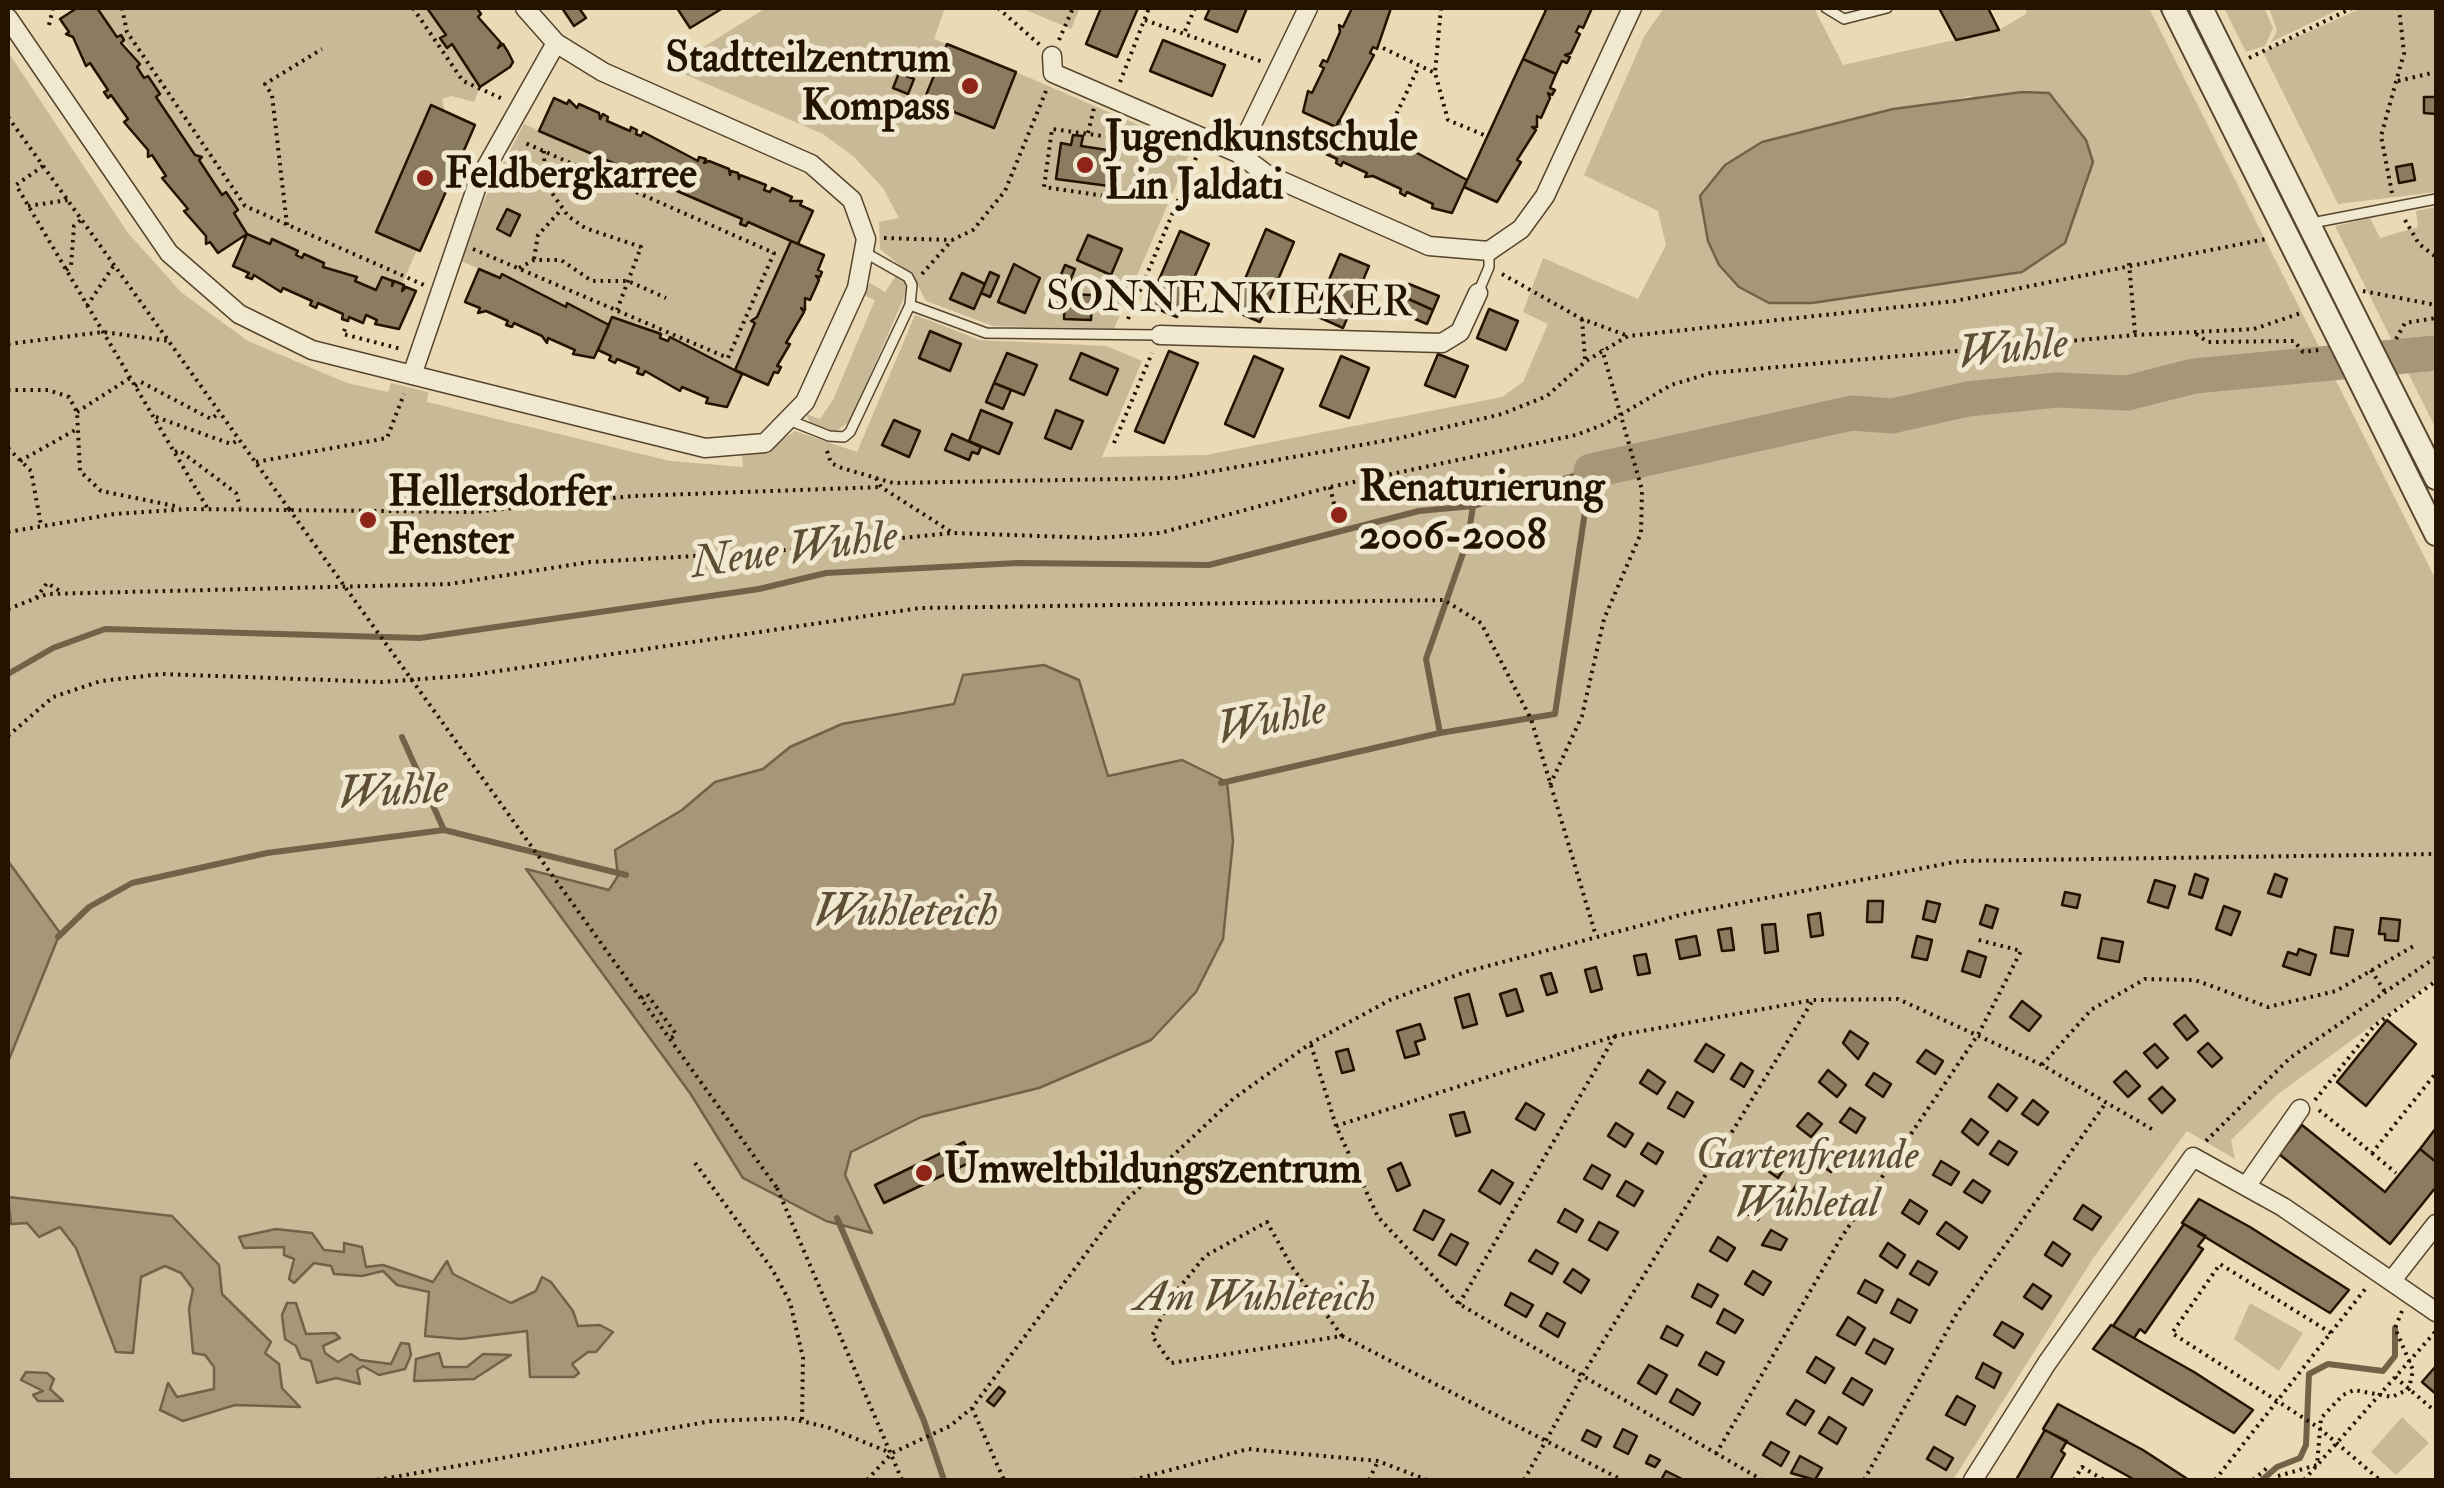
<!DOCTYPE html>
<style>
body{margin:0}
#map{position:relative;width:2444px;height:1488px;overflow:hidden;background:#eadbb6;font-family:"IM FELL Double Pica",serif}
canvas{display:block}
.frame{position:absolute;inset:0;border:10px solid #241300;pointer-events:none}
</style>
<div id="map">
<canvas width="2444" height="1488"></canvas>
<div class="frame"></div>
</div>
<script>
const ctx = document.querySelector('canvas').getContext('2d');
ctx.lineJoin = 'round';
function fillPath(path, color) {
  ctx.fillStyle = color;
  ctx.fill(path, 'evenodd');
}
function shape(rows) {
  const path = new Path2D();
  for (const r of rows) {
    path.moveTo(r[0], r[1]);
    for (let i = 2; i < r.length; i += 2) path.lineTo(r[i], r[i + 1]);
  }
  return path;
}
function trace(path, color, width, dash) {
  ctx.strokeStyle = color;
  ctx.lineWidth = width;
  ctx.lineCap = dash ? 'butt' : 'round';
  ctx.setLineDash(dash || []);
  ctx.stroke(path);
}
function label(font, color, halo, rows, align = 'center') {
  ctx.font = font + ' "IM FELL Double Pica",serif';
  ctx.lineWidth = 10;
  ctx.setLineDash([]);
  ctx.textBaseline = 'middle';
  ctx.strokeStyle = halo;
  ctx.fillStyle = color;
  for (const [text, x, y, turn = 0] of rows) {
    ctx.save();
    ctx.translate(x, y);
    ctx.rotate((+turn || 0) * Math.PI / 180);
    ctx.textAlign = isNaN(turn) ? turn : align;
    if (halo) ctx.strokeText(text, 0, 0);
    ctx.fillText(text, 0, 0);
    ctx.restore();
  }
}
fillPath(shape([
 [97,8,427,8,446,35,441,38,446,47,452,44,480,87,474,102,451,96,442,99,445,112,376,231,417,250,402,284,394,281,376,290,355,281,356,276,323,267,324,263,305,254,302,258,273,240,270,244,247,234,234,213,238,209,226,193,222,195,199,160,202,157,195,155,156,97,160,94,149,77,144,78,137,67,140,63],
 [766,8,945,8,934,39,947,44,925,101,994,128,1016,72,1192,148,1114,329,993,326,926,301,913,276,880,249,879,222,899,218,883,188,853,156,823,134,670,68],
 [1021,8,1080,8,1071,29],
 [1664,8,1814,8,1843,65,1999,30,2026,14,2027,8,2149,8,2436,580,2436,979,2278,1094,2231,1140,2235,1159,2187,1131,2094,1257,1953,1480,8,1480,8,1221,27,1223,39,1236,60,1227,77,1248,116,1352,133,1353,141,1277,165,1266,181,1273,193,1289,189,1309,205,1355,214,1367,214,1390,177,1397,168,1384,183,1421,235,1405,299,1407,281,1388,265,1353,270,1342,222,1294,79,1207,8,1197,8,1062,60,933,8,861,8,52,128,233,182,293,248,341,347,383,388,392,391,383,428,392,427,402,670,461,743,467,742,455,767,450,795,431,857,452,915,315,980,340,1107,346,1142,361,1102,457,1206,455,1502,397,1523,382,1548,324,1523,312,1543,258,1638,299,1666,245,1658,211,1584,175,1645,35],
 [1970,96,2093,162,2085,191,2022,272,1812,303,1769,303,1700,196,1725,165,1762,142],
 [1079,681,1108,776,1182,760,1227,782,1233,841,1039,1088,921,1117,851,1152,845,1175,871,1233,826,1221,743,1178,690,1093,527,871,609,890,618,876,615,850,682,810,715,782,763,769,790,747,842,724],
 [312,1233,324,1250,344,1252,344,1244,366,1267,383,1265,433,1282,453,1274,512,1303,536,1291,542,1278,578,1327,600,1325,588,1351,572,1365,527,1331,461,1339,425,1336,429,1292,397,1285,383,1270,362,1276,335,1274,332,1266,314,1263,302,1272,295,1269,284,1246,259,1247],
 [298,1314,306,1334,327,1335,331,1343,323,1346,325,1353,339,1362,349,1359,391,1365,401,1344,405,1369,379,1375,363,1366,357,1370,359,1384,330,1378,286,1339,286,1330],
 [438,1353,443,1367,467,1367,483,1354,510,1356,474,1379,414,1381,417,1359],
 [2184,8,2189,8,2291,212,2297,214,2287,219],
 [2224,8,2264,8,2273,28,2265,46,2246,52],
 [2269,8,2342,8,2271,42,2277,30],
 [2362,8,2436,8,2436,192,2338,204,2263,52],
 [524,124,613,163,612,168,619,166,742,219,741,224,748,222,791,241,757,317,752,321,755,323,735,370,636,323,609,325,568,303,566,307,502,274,500,278,461,261,485,198],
 [2436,207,2436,429,2335,226,2370,218,2380,238,2418,227,2416,211],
 [897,274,905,282,906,293,850,421,835,432,812,426,806,414,820,419,833,400,875,300,863,295,870,283,885,292],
 [2250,1303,2303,1333,2279,1371,2234,1339],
 [2402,1417,2429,1443,2396,1475,2371,1452]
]), '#c8b997');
const water = shape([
 [2022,92,2049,93,2086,140,2093,162,2065,243,2022,272,1812,303,1769,303,1739,287,1719,265,1708,241,1700,196,1725,165,1762,142,1893,109,2022,92],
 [1044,665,1079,680,1108,776,1182,760,1227,782,1233,841,1223,939,1196,992,1151,1040,1039,1088,921,1117,851,1152,845,1175,872,1233,826,1221,743,1178,690,1093,526,869,609,890,618,876,615,850,682,810,715,782,763,769,790,747,842,724,954,704,963,675,1044,665],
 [8,861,60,933,8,1062,8,861],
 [8,1197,172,1216,219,1265,222,1294,271,1342,265,1353,279,1364,282,1388,300,1407,235,1405,183,1421,160,1410,168,1383,177,1397,214,1389,214,1367,205,1355,193,1353,189,1309,193,1289,181,1273,165,1266,141,1277,133,1353,116,1352,76,1248,60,1227,39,1237,27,1223,11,1224,8,1197],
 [276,1229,312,1233,324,1250,344,1252,344,1243,362,1247,366,1267,383,1265,433,1282,447,1261,453,1274,511,1303,536,1291,542,1277,551,1282,573,1311,578,1326,600,1325,613,1332,596,1352,588,1352,572,1364,579,1373,574,1377,530,1377,527,1331,461,1339,425,1336,429,1292,397,1285,383,1271,362,1276,334,1274,331,1266,314,1263,294,1283,289,1279,294,1259,284,1255,284,1247,244,1248,239,1237,276,1229],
 [287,1303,296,1303,306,1334,335,1333,340,1338,323,1346,325,1353,338,1362,351,1354,360,1360,391,1364,401,1343,409,1344,411,1355,405,1369,379,1375,363,1366,357,1370,360,1384,336,1378,317,1383,311,1361,301,1358,296,1346,285,1339,282,1315,287,1303],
 [439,1353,443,1367,467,1367,483,1354,511,1355,474,1379,414,1381,416,1359,439,1353],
 [26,1372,47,1373,54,1379,50,1389,63,1401,38,1401,33,1395,43,1391,21,1380,26,1372]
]);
fillPath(water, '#a79778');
trace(water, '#736248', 2.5);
trace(shape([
 [8,674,53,648,105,629,420,638,759,589,826,573,1018,563,1209,565,1419,511,1473,506,1591,471,1555,714,1440,733,1221,783],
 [1440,733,1426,659,1468,539,1473,506],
 [402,737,444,830],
 [58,937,89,907,132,883,267,853,444,830,626,875],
 [837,1218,924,1421,944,1480],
 [2262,1480,2277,1467,2300,1458,2306,1445,2309,1374,2328,1364,2383,1371,2395,1356,2395,1328]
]), '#736248', 6);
trace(shape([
 [1591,471,1852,413,1892,416,1968,399,2057,390,2127,393,2194,376,2436,353]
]), '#a79778', 35);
const building = shape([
 [77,8,97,8,117,37,121,35,124,40,121,43,140,64,137,67,144,78,148,76,160,94,156,97,195,155,202,157,199,160,222,195,226,192,238,210,234,213,247,234,218,253,210,242,206,244,206,236,184,211,188,209,162,178,166,176,152,155,148,157,148,150,124,122,128,119,111,95,108,98,104,92,108,90,90,63,86,66,73,37,66,34,69,32,60,19,77,8],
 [427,8,477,8,481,14,478,17,501,43,498,48,503,44,508,52,513,62,510,67,480,87,452,44,447,48,440,38,446,35,427,8],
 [562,8,579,8,586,18,574,26,562,8],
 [677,8,723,8,690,28,677,8],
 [1101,8,1138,8,1117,57,1086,44,1101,8],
 [1210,8,1247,8,1237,32,1205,19,1210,8],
 [1352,8,1391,8,1377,49,1373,47,1370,53,1374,55,1336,127,1303,112,1308,91,1312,93,1324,68,1320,66,1323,60,1327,62,1340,32,1339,25,1343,27,1352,8],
 [1542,8,1592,8,1583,28,1579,26,1576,32,1580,34,1571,53,1565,55,1570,57,1567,63,1562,61,1556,74,1523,59,1546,10,1542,8],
 [1939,8,1988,8,1999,30,1956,40,1939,8],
 [1163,40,1225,65,1212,96,1150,71,1163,40],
 [947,44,1016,72,994,128,924,100,947,44],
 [1523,59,1556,74,1550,88,1555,90,1552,95,1548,93,1550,98,1541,118,1537,116,1537,127,1532,127,1536,130,1517,160,1521,162,1497,202,1464,187,1523,59],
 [899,73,914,79,908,94,893,88,899,73],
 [2424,97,2436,97,2436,114,2424,113,2424,97],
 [554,98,567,104,569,100,577,108,579,104,599,113,600,119,603,114,608,117,607,121,630,131,631,127,637,130,636,134,641,136,643,132,698,161,699,157,706,159,704,163,709,161,729,169,730,175,731,171,738,173,739,179,740,175,766,185,764,190,770,192,772,188,792,197,790,201,802,201,800,205,813,211,798,244,748,222,746,226,740,224,742,219,619,166,617,170,611,168,613,163,539,131,554,98],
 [431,105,475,125,420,251,376,232,431,105],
 [1339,120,1389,139,1387,143,1394,146,1395,141,1467,180,1452,213,1432,208,1433,204,1407,192,1405,196,1400,193,1401,189,1373,176,1365,177,1367,173,1343,162,1341,166,1336,163,1337,159,1324,153,1339,120],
 [1073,135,1083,136,1081,146,1114,151,1109,186,1056,179,1061,143,1071,145,1073,135],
 [2412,164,2415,180,2399,183,2396,167,2412,164],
 [507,209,520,215,510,236,497,229,507,209],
 [1266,229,1294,242,1260,322,1232,310,1266,229],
 [1180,231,1209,244,1177,317,1148,305,1180,231],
 [247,234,270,244,272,239,298,251,296,255,302,258,304,254,324,263,323,267,357,277,355,281,376,290,382,277,393,281,392,286,394,281,404,285,402,291,406,287,416,291,399,329,375,324,377,320,366,315,363,323,349,317,348,321,342,319,343,314,318,303,316,308,310,305,312,301,283,288,281,292,254,275,252,279,246,277,249,273,233,266,247,234],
 [1088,235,1122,249,1111,275,1077,260,1088,235],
 [791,241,824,255,818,270,822,272,820,277,816,276,819,280,810,300,805,298,805,310,801,308,804,312,786,343,790,344,777,366,781,367,778,373,774,372,768,385,735,370,755,323,751,321,757,317,791,241],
 [1340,254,1369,266,1343,328,1314,315,1340,254],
 [1014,264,1040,278,1025,313,998,302,1014,264],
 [1065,265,1075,269,1067,288,1057,284,1065,265],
 [479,269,500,278,502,274,566,307,567,303,609,325,594,358,573,354,575,350,548,338,547,343,542,336,514,323,512,327,506,325,508,321,486,311,478,313,480,308,465,302,479,269],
 [990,272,999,276,990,297,981,293,990,272],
 [962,273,985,284,974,309,950,299,962,273],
 [1409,284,1439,296,1433,310,1404,297,1409,284],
 [1065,294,1092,295,1091,320,1064,319,1065,294],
 [1404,297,1433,310,1427,324,1398,312,1404,297],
 [1489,309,1518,321,1506,350,1477,338,1489,309],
 [612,317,661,334,660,338,668,341,670,337,742,374,727,407,706,403,708,398,682,387,680,391,645,371,643,375,637,373,639,368,617,359,615,363,609,360,611,356,598,350,612,317],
 [930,331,961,344,950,371,919,358,930,331],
 [1169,351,1198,363,1164,443,1135,431,1169,351],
 [1007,353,1037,365,1024,395,994,383,1007,353],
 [1081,353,1118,369,1107,395,1070,379,1081,353],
 [1438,354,1468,366,1455,397,1425,385,1438,354],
 [1254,356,1283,369,1254,437,1225,424,1254,356],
 [1341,356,1369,368,1349,418,1320,406,1341,356],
 [994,383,1011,390,1003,409,986,402,994,383],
 [981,410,1012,423,999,454,969,441,981,410],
 [1056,410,1083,421,1071,449,1045,438,1056,410],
 [894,420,920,431,909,457,882,445,894,420],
 [952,434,981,447,978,454,972,452,969,460,945,450,952,434],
 [2195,874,2208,879,2202,898,2189,894,2195,874],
 [2275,874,2287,879,2281,897,2268,893,2275,874],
 [2155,880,2175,886,2168,908,2148,902,2155,880],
 [2065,892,2080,895,2077,908,2062,905,2065,892],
 [1868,901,1883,901,1882,922,1867,922,1868,901],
 [1927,901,1940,904,1935,922,1923,919,1927,901],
 [1986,905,1998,909,1992,928,1980,924,1986,905],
 [2224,906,2240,912,2231,935,2216,929,2224,906],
 [1820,913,1823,935,1811,937,1808,915,1820,913],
 [2381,918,2400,920,2398,941,2385,940,2385,934,2379,934,2381,918],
 [1775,924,1778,951,1765,953,1762,925,1775,924],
 [2335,927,2353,930,2348,956,2331,953,2335,927],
 [1731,928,1734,950,1722,951,1718,930,1731,928],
 [1696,936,1700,955,1680,959,1676,940,1696,936],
 [1917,936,1932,940,1927,960,1912,957,1917,936],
 [2102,938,2123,942,2119,962,2098,958,2102,938],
 [2299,949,2316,955,2310,975,2283,966,2288,952,2297,955,2299,949],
 [1968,951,1986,957,1980,977,1962,971,1968,951],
 [1646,954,1650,973,1638,975,1634,956,1646,954],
 [1596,967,1602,989,1591,992,1585,970,1596,967],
 [1551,973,1557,992,1547,995,1541,976,1551,973],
 [1516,989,1523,1011,1507,1016,1500,994,1516,989],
 [1469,994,1477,1024,1463,1028,1455,998,1469,994],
 [2022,1001,2041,1016,2029,1031,2010,1017,2022,1001],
 [2185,1015,2198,1031,2187,1040,2174,1024,2185,1015],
 [2387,1020,2416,1044,2366,1106,2337,1082,2387,1020],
 [1420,1024,1425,1039,1415,1042,1419,1054,1405,1058,1397,1031,1420,1024],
 [1850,1031,1868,1043,1858,1059,1843,1043,1850,1031],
 [2208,1043,2222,1058,2212,1067,2198,1052,2208,1043],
 [1706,1044,1724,1055,1713,1072,1695,1061,1706,1044],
 [2155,1044,2168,1058,2157,1068,2144,1053,2155,1044],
 [1348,1049,1354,1070,1342,1073,1336,1052,1348,1049],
 [1926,1050,1943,1061,1935,1074,1917,1062,1926,1050],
 [1741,1063,1753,1071,1744,1087,1731,1079,1741,1063],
 [1648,1070,1665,1082,1657,1094,1640,1083,1648,1070],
 [1828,1070,1846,1085,1837,1097,1819,1082,1828,1070],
 [2126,1071,2140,1086,2128,1097,2114,1082,2126,1071],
 [1874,1073,1891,1084,1883,1097,1866,1085,1874,1073],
 [1998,1084,2017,1098,2007,1111,1989,1097,1998,1084],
 [2162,1087,2175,1100,2162,1113,2149,1099,2162,1087],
 [1677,1092,1693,1102,1684,1117,1668,1108,1677,1092],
 [2033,1100,2048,1112,2038,1125,2022,1114,2033,1100],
 [1526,1103,1544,1114,1535,1130,1516,1119,1526,1103],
 [1850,1108,1865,1118,1856,1133,1840,1122,1850,1108],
 [1464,1112,1470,1132,1456,1136,1450,1115,1464,1112],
 [1808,1113,1822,1124,1811,1137,1797,1126,1808,1113],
 [1971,1119,1988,1132,1978,1145,1962,1132,1971,1119],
 [1616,1123,1633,1134,1625,1147,1608,1136,1616,1123],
 [2302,1125,2385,1192,2420,1149,2436,1162,2436,1187,2390,1244,2279,1154,2302,1125],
 [2436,1128,2436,1162,2420,1149,2436,1128],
 [1999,1141,2017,1152,2008,1165,1990,1154,1999,1141],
 [964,1142,973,1161,884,1203,875,1185,964,1142],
 [1648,1143,1663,1152,1656,1164,1641,1154,1648,1143],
 [1821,1145,1841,1158,1831,1172,1812,1159,1821,1145],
 [1772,1150,1789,1161,1778,1178,1761,1166,1772,1150],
 [1941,1161,1959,1172,1951,1185,1933,1175,1941,1161],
 [1401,1163,1410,1185,1397,1191,1388,1169,1401,1163],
 [1592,1165,1610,1175,1602,1189,1584,1179,1592,1165],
 [1492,1170,1513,1183,1500,1204,1479,1191,1492,1170],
 [1973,1180,1990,1191,1982,1203,1964,1192,1973,1180],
 [1626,1181,1643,1191,1634,1206,1617,1196,1626,1181],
 [1797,1184,1819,1201,1811,1213,1788,1198,1797,1184],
 [1748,1197,1765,1207,1758,1220,1741,1211,1748,1197],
 [2199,1199,2250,1227,2349,1290,2330,1313,2182,1223,2199,1199],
 [1910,1200,1927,1211,1919,1224,1902,1213,1910,1200],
 [2083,1205,2101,1217,2092,1230,2074,1219,2083,1205],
 [1565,1209,1583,1220,1576,1232,1558,1222,1565,1209],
 [1424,1210,1444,1220,1433,1240,1414,1230,1424,1210],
 [1599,1222,1618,1232,1607,1250,1589,1240,1599,1222],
 [1946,1222,1967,1237,1959,1249,1937,1234,1946,1222],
 [2184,1224,2206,1236,2198,1246,2203,1249,2145,1333,2140,1329,2134,1338,2113,1326,2184,1224],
 [1771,1230,1787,1239,1781,1250,1762,1245,1771,1230],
 [1451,1234,1468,1243,1456,1265,1439,1255,1451,1234],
 [1718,1237,1735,1248,1727,1261,1710,1251,1718,1237],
 [2053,1242,2070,1254,2062,1266,2045,1255,2053,1242],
 [1888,1243,1905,1255,1897,1268,1880,1256,1888,1243],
 [1536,1250,1558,1263,1552,1274,1529,1261,1536,1250],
 [1918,1261,1937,1272,1929,1285,1910,1274,1918,1261],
 [1573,1269,1589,1280,1581,1293,1564,1282,1573,1269],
 [1753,1271,1771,1282,1763,1295,1745,1284,1753,1271],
 [1865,1280,1883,1290,1876,1303,1858,1293,1865,1280],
 [1698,1284,1718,1295,1711,1307,1692,1297,1698,1284],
 [2033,1284,2051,1296,2042,1309,2024,1297,2033,1284],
 [1511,1293,1533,1305,1526,1317,1505,1305,1511,1293],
 [1898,1299,1917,1310,1910,1323,1891,1313,1898,1299],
 [1724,1309,1743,1320,1735,1333,1717,1323,1724,1309],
 [1547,1313,1565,1323,1558,1337,1540,1326,1547,1313],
 [1848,1317,1865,1328,1855,1345,1837,1335,1848,1317],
 [2002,1322,2023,1334,2014,1348,1994,1335,2002,1322],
 [2111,1325,2194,1372,2253,1410,2234,1433,2093,1349,2111,1325],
 [1667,1326,1683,1335,1677,1346,1661,1338,1667,1326],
 [1874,1339,1893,1349,1885,1364,1866,1353,1874,1339],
 [1706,1352,1724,1362,1717,1375,1699,1365,1706,1352],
 [1816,1357,1834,1368,1825,1383,1807,1372,1816,1357],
 [1983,1363,2001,1373,1994,1388,1976,1378,1983,1363],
 [1649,1365,1667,1375,1656,1394,1638,1383,1649,1365],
 [2436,1366,2436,1394,2422,1382,2436,1366],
 [1852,1378,1872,1390,1863,1405,1843,1393,1852,1378],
 [999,1387,1005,1392,994,1406,987,1401,999,1387],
 [1677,1389,1700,1403,1693,1415,1670,1402,1677,1389],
 [1957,1396,1975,1406,1965,1425,1946,1415,1957,1396],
 [1796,1400,1814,1411,1805,1425,1787,1414,1796,1400],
 [2058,1404,2143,1450,2189,1480,2135,1480,2043,1429,2058,1404],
 [1829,1417,1846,1428,1837,1444,1819,1433,1829,1417],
 [1623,1429,1637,1436,1628,1454,1614,1447,1623,1429],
 [1587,1430,1601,1437,1596,1447,1582,1440,1587,1430],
 [2045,1430,2067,1441,2061,1451,2065,1454,2050,1480,2016,1480,2045,1430],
 [1771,1442,1789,1452,1781,1466,1763,1455,1771,1442],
 [1934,1447,1953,1458,1946,1470,1927,1459,1934,1447],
 [1650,1455,1660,1460,1655,1467,1646,1463,1650,1455],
 [1800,1456,1822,1468,1815,1480,1791,1473,1800,1456],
 [1666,1471,1684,1480,1661,1480,1666,1471]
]);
fillPath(building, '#8b7b5f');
trace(building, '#241300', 2.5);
const service = shape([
 [1826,8,1844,19,1887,8],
 [2312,223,2436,199],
 [1478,293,1489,267,1489,251],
 [910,305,986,333,1160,335],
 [791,421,829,436,844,437,850,432,910,305,912,285,908,277,864,252]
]);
const minor = shape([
 [8,18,169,253,239,314,312,350,705,448,765,443,805,402,857,288,866,239,852,200,811,164,603,72,556,43,525,8],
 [1052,56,1053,73,1238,153,1266,174,1429,246,1489,251,1521,229,1545,196,1632,8],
 [1238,153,1308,8],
 [1160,335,1442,343,1460,332,1478,293],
 [412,375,479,180,556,43],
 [2247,1185,2300,1109],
 [2393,1279,2436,1224],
 [1973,1480,2047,1363,2193,1157,2283,1207,2436,1312]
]);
const tertiary = shape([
 [2173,8,2340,341],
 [2201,8,2365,337],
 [2384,375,2436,478],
 [2359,379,2436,534]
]);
trace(service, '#56452e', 12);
trace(minor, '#56452e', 21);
trace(tertiary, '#56452e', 26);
trace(shape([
 [122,8,127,32,245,206,424,285],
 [413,8,463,81,505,100],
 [998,8,1040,45],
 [1441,8,1435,73,1448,120,1484,135],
 [1145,20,1263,62],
 [49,25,53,8],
 [1185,31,1195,8],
 [1059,40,1073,8],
 [1383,48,1435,73],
 [2249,58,2352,8],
 [2398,81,2436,72],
 [1120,82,1149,8],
 [8,117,289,509],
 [1088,133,1094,108],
 [1387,134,1419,66],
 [544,151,545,183,568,216,585,228,641,247,617,310],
 [43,166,16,185,208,509],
 [2392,193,2381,136,2404,53,2399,8],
 [1179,197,1192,203],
 [1118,198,1044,187,1052,129,1139,141],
 [28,206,68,200],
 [2405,220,2419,244,2436,257],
 [287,225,272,95,265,84,322,49],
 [884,238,952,240,973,230,1005,191,1046,91],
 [473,249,728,358,774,253,523,142],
 [534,259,538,235,562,209],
 [2129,263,2135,333],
 [519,268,534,260,561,260,592,281,628,281,666,298],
 [66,270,71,266,74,226,81,220],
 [922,274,952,240],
 [1502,274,1582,319,1628,336],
 [2363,291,2436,305],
 [87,306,114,265],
 [1128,319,1198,153],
 [1582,319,1585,359],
 [345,329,343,334,401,349],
 [2196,334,2208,342,2294,341,2303,352,2319,350],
 [2396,339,2405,323,2436,318],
 [8,344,103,332,169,341],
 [135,386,141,382,211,419,219,413],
 [8,390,48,390,69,397,77,412,80,471,101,491,180,507],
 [77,412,130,378],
 [156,417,231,444,239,440],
 [1114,443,1152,353],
 [8,448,31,471,41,525],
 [827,451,831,463,842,468,893,483,1175,478,1400,438,1502,414,1547,396,1586,361,1628,336,1955,301,2266,239],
 [175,452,179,450,236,493,240,507],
 [20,461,77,429],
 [256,462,387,438,404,394],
 [876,478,881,487,953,533],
 [1330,487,1336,512],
 [8,532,114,514,189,509,475,512,633,496,881,487],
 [36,598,47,583,63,593],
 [8,609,47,594,449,584,590,562,765,552,953,533,1099,538,1160,533,1330,487,1576,435,1605,424,1671,385,1711,373,2135,335,2254,329,2301,313],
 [8,736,53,697,101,681,162,674,382,682,472,675,920,608,1444,600,1481,623,1531,719,1596,936],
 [1550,785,1582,716,1604,619,1641,533,1642,490,1602,349],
 [2371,970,2385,992],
 [641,998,647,994,676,1034,670,1039],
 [1311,1045,1336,1126,1378,1217,1459,1304,1762,1480],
 [2042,1065,2091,1010,2145,979,2195,980,2268,1007,2336,991,2417,944],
 [2315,1100,2374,1026,2436,981],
 [2319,1110,2372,1153,2436,1073],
 [1336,1126,1615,1036,1813,1000,1898,999,2042,1065,2155,1131],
 [2206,1141,2290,1058,2436,957],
 [2372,1153,2396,1173],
 [695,1163,772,1269,790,1302,803,1358,802,1421],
 [777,1188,902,1480],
 [1459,1304,1615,1036],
 [2331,1333,2220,1264,2172,1333,2319,1428,2380,1480],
 [1342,1336,1292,1267,1267,1222,1205,1256,1171,1298,1152,1336,1171,1363,1342,1336,1622,1480],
 [2395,1377,2436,1412],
 [972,1408,1004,1480],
 [1716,1454,1841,1238,1979,1033,2021,951,1975,939],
 [2278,1476,2317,1465,2321,1418,2343,1395,2354,1390,2392,1397,2409,1389,2413,1370,2395,1328,2402,1311],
 [377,1480,712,1421,788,1418,827,1427,891,1453],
 [724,1480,770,1480],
 [867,1480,892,1453,950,1426,972,1408,1124,1202,1233,1099,1311,1043,1390,1000,1465,972,1688,913,1960,861,2436,854],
 [1133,1480,1248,1449,1378,1461,1427,1480],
 [1369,1480,1378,1461],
 [1524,1480,1582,1376,1813,1000],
 [1864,1480,1957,1313,2105,1104],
 [2074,1480,2082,1467,2104,1480],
 [2215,1480,2366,1288],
 [2253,1480,2267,1468],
 [2304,1480,2436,1331]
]), '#241300', 4, [2.5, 5]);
trace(service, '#f1e8d0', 9);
trace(minor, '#f1e8d0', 18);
trace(tertiary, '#f1e8d0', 22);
const tertiaryBridge = shape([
 [2365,337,2384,375],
 [2340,341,2359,379]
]);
trace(tertiaryBridge, '#56452e', 26, []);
trace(shape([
 [289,509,777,1188]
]), '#241300', 4, [2.5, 5]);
trace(tertiaryBridge, '#f1e8d0', 22);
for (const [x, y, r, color] of [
 [970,86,10,"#8f2418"],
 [1085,165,10,"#8f2418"],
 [425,178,10,"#8f2418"],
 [1339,515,10,"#8f2418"],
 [368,520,10,"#8f2418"],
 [924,1173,10,"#8f2418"]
]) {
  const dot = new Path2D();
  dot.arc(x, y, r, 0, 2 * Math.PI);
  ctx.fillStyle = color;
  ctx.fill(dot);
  trace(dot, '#f1e8d0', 4);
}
label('bold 42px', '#241300', '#f1e8d0', [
 ["Stadtteilzentrum",950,62,"right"],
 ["Kompass",950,110,"right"],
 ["Jugendkunstschule",1105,141],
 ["Lin Jaldati",1105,189],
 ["Feldbergkarree",445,178],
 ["Renaturierung",1359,491],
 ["2006-2008",1359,539],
 ["Hellersdorfer",388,496],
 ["Fenster",388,544],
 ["Umweltbildungszentrum",944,1173]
], 'left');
label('42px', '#241300', '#f1e8d0', [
 ["SONNENKIEKER",1229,303,1]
]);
label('italic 42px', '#5d4d35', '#f1e8d0', [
 ["Gartenfreunde",1807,1159],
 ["Wuhletal",1807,1207],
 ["Am Wuhleteich",1255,1301]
]);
label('italic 45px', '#5f4e36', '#f1e8d0', [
 ["Wuhle",2013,352,-6],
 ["Neue Wuhle",795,553,-8],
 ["Wuhle",1272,723,-11],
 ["Wuhle",393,795,-3],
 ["Wuhleteich",906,915]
]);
</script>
